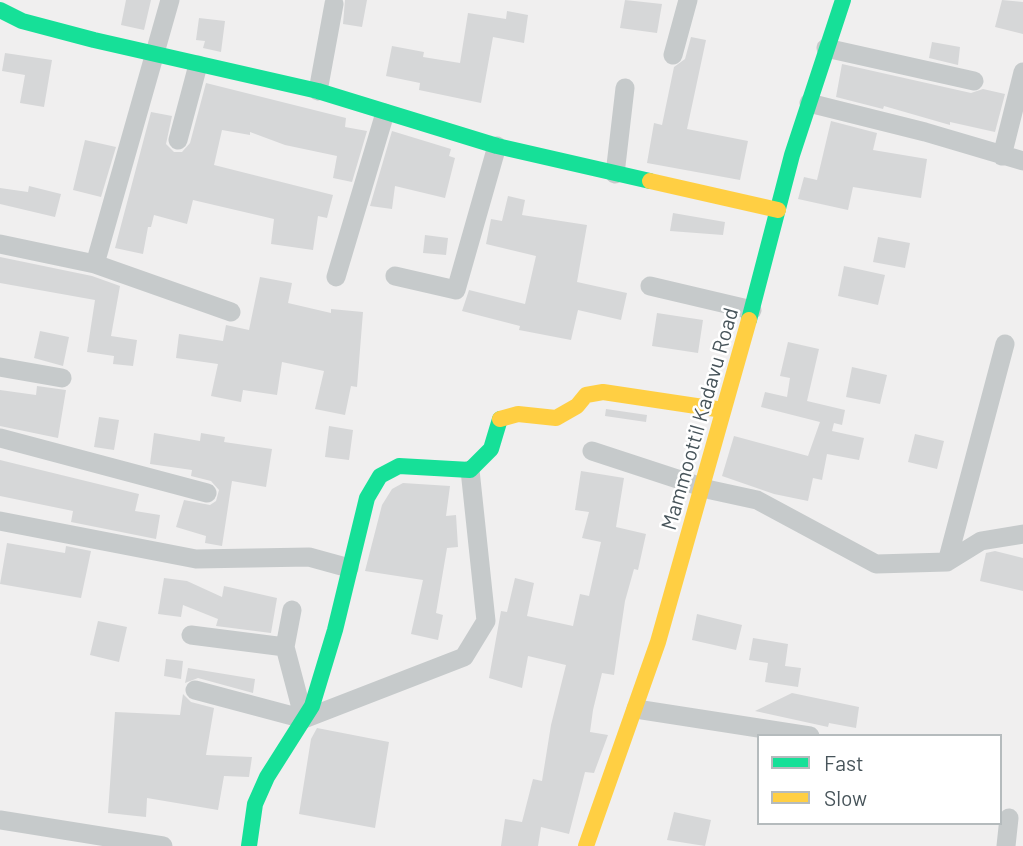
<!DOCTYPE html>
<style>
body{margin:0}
#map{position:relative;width:1023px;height:846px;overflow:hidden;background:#f0efef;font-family:Barlow,sans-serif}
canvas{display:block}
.legend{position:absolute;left:757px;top:734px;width:245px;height:91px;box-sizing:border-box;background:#fff;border:2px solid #b5bbbd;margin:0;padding:9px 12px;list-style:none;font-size:21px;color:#47545a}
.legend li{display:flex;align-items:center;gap:14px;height:35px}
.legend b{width:35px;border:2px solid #b5bbbd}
</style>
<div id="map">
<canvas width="1023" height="846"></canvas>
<ul class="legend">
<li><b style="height:9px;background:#16e098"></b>Fast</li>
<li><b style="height:9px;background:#ffcf43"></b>Slow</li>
</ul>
</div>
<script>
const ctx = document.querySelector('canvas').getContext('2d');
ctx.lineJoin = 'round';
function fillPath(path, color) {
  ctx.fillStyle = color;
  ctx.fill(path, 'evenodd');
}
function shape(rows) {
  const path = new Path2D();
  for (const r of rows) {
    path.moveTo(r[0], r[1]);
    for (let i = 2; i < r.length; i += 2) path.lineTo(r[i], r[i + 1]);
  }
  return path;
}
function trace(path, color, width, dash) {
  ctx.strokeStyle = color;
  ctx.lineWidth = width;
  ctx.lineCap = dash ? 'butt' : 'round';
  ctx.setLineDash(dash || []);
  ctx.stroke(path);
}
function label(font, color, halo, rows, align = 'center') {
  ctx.font = font + ' Barlow,sans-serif';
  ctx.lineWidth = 5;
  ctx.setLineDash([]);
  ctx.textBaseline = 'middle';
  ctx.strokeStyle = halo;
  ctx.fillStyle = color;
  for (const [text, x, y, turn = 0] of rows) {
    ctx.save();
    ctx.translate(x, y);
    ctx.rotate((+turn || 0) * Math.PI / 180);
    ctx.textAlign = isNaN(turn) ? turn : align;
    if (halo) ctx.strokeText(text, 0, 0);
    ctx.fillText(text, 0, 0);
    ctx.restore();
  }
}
fillPath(shape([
 [126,0,151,0,144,30,121,25],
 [345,0,367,0,362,27,343,24],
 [625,0,662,4,657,33,620,28],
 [1002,0,1023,2,1023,34,995,27],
 [507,11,528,15,524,43,493,37,481,103,419,90,420,83,386,76,392,46,424,52,423,57,460,63,468,13,506,19],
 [199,18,225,21,221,52,203,48,205,41,196,40],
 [691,37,706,40,687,129,748,141,740,180,647,163,654,123,662,125,674,67,685,59],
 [932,42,960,47,958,65,929,58],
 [5,53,52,60,44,107,20,103,25,75,2,71],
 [842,64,971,93,983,89,1005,94,995,132,950,122,950,125,884,106,883,109,836,97],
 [206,83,346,118,345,127,367,131,352,182,333,178,337,156,285,145,250,132,250,135,222,130,214,165,333,195,327,218,318,216,313,250,271,244,274,219,193,200,187,224,154,215,151,227,148,227,143,254,115,248,151,112,172,116,166,144,174,152,182,152,190,143],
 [831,121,877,133,873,150,927,159,921,198,853,187,848,210,798,199,804,177,817,180],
 [392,131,451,149,449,156,455,158,445,198,395,186,392,209,370,206],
 [85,140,116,147,101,197,73,190],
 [29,186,61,194,55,217,0,204,0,188,28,192],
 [508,196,525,200,522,215,587,225,577,282,627,293,621,320,578,310,571,340,519,330,520,326,462,311,469,290,525,304,536,256,486,244,491,219,502,221],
 [673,213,725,222,723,235,670,231],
 [425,235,448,238,446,255,423,253],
 [878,237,910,243,905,268,873,262],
 [0,257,92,276,120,286,111,336,137,340,133,366,113,364,114,356,87,352,95,300,0,283],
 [844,266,885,275,878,305,838,296],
 [260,277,292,283,288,303,331,313,331,309,363,312,357,387,351,386,345,415,315,409,324,371,282,362,277,395,243,390,241,402,211,396,218,364,176,358,179,334,223,341,226,325,249,330],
 [657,313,703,320,698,353,652,346],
 [40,331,69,337,63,366,34,358],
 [788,342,819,349,807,401,845,410,842,425,834,423,832,431,864,438,859,460,827,454,822,480,813,478,808,501,774,494,722,476,734,436,808,456,820,422,761,407,765,392,787,397,790,378,780,376],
 [852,367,887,375,880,404,846,397],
 [37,386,66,390,58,438,0,426,0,390,36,395],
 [606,409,647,415,646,422,605,416],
 [99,417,119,420,114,450,94,447],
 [329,426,353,430,349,460,325,457],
 [154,433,200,441,201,433,225,437,224,442,272,449,266,487,232,481,222,546,205,543,206,536,176,527,184,500,210,505,216,501,219,490,211,481,191,476,192,470,150,464],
 [915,434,944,441,937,469,908,462],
 [0,460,139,494,135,511,160,515,156,539,71,522,73,511,0,496],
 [581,471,624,478,616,527,646,534,638,570,634,569,625,601,614,675,602,673,593,710,590,732,608,735,594,773,585,772,569,834,541,827,538,846,501,846,505,819,522,822,533,779,542,781,551,725,566,665,528,656,522,688,489,678,501,611,507,612,515,578,534,583,527,616,573,626,580,594,589,596,601,542,582,538,589,512,575,510],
 [403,483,450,486,446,516,456,515,458,547,447,548,436,613,443,615,438,640,411,634,423,580,365,571,382,505,392,489],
 [7,543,65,553,66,546,91,551,81,598,0,584],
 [995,551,1023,558,1023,591,980,581,986,553],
 [164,578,187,581,222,597,224,586,277,598,271,633,216,626,218,619,183,605,181,617,158,614],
 [697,614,742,625,736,650,692,640],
 [98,621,127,627,119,662,90,655],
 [753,638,788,644,785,666,801,668,798,687,765,682,768,663,749,660],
 [166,659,183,661,181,679,164,676],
 [188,668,255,679,253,693,198,678,185,683],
 [792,693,859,707,856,728,829,723,828,727,755,711],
 [183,694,191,702,214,708,206,755,252,757,249,777,224,776,218,810,147,798,146,817,108,813,115,712,180,715],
 [317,728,389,742,375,828,299,814,311,739],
 [674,812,711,820,705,846,667,840]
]), '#d6d7d8');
trace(shape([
 [826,48,974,81],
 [673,55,688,0],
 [318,91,334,4],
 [809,103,925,132,1023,161],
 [178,140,198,65],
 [1002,156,1023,72],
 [615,174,625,88],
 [0,244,95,264,231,312],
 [95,264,170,0],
 [395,276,456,290,497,146],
 [336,277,385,113],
 [650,286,752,310],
 [0,367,62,378],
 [0,438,207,493],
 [592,451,711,490,757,500,876,564,947,562,981,541,1023,534],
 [0,521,196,559,309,557,349,568],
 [947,562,1005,344],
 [292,610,285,647,304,719],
 [191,635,285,647],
 [195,690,304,719,464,657,486,621,470,470],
 [636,709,810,736],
 [0,820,163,846],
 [1006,846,1009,818]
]), '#c6cacb', 19);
trace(shape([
 [0,10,22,21,94,40,318,91,497,146,650,181],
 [749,320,792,155,843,0],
 [249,846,255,804,267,777,312,706,335,630,367,498,380,476,399,466,470,470,491,449,500,419]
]), '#16e098', 16);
trace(shape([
 [650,181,778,210],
 [500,419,518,414,556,418,577,406,586,395,603,392,723,410],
 [586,846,658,642,749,320]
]), '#ffcf43', 16);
label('21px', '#47545a', '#fff', [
 ["Mammoottil Kadavu Road",700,419,-74]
]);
</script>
